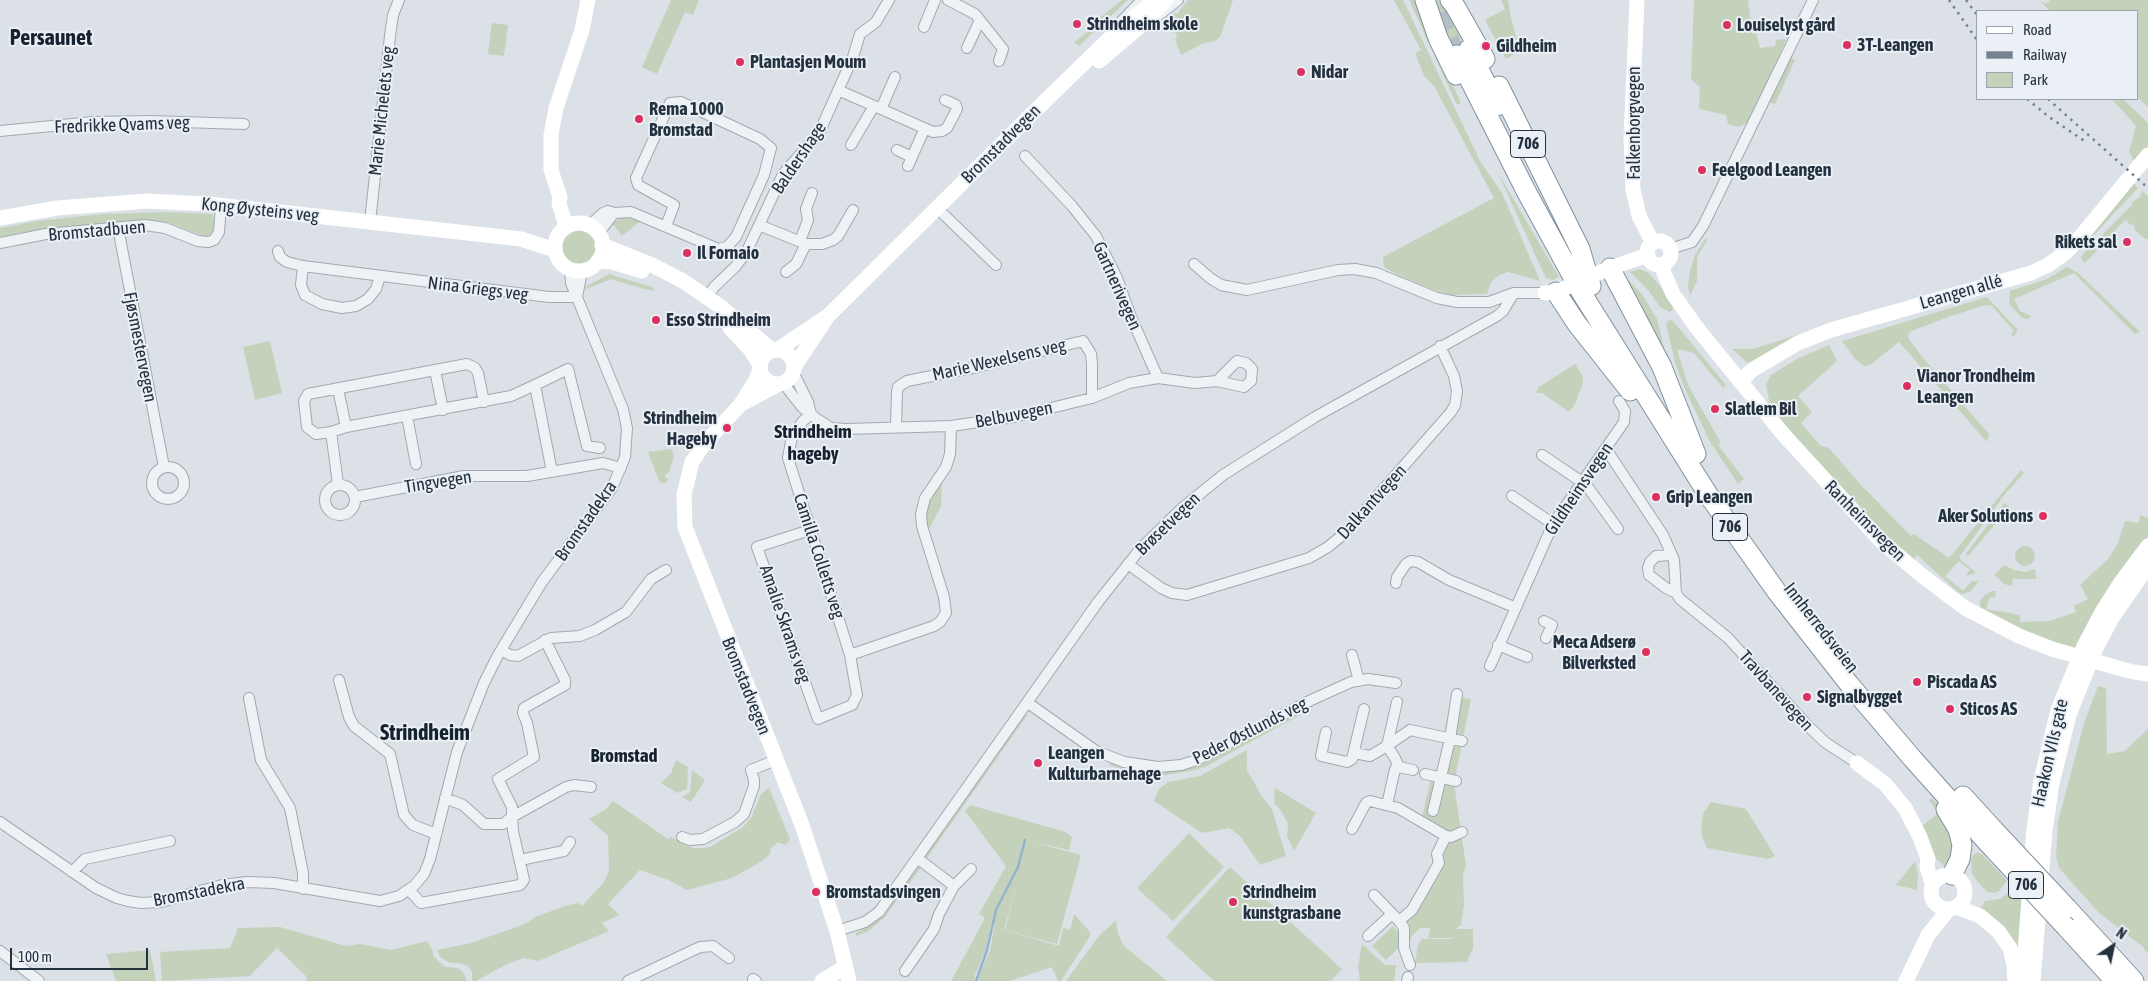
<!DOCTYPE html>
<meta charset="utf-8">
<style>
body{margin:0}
#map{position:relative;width:2148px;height:981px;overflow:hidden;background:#dbe1e7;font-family:"Asap Condensed",sans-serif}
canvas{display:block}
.legend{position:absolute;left:1976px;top:10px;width:162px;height:90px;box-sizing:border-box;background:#eaf0f5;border:1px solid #9ba4ac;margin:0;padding:6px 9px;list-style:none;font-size:15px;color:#24313f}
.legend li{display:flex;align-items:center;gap:10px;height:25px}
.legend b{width:25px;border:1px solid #9ba4ac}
.north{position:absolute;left:2088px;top:921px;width:50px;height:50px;-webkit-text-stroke:4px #eaf0f5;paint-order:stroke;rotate:34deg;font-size:14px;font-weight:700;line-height:20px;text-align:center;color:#24313f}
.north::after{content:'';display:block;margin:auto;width:18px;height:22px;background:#24313f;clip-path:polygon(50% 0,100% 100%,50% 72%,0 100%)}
.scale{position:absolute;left:10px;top:948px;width:138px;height:22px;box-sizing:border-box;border:2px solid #24313f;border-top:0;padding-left:6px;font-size:15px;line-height:18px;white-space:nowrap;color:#24313f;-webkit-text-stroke:4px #eaf0f5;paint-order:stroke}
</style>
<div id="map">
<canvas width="2148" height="981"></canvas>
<ul class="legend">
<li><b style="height:6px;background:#fff"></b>Road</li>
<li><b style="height:6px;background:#738392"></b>Railway</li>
<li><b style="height:14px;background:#c4d2bb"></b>Park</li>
</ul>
<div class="north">N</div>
<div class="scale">100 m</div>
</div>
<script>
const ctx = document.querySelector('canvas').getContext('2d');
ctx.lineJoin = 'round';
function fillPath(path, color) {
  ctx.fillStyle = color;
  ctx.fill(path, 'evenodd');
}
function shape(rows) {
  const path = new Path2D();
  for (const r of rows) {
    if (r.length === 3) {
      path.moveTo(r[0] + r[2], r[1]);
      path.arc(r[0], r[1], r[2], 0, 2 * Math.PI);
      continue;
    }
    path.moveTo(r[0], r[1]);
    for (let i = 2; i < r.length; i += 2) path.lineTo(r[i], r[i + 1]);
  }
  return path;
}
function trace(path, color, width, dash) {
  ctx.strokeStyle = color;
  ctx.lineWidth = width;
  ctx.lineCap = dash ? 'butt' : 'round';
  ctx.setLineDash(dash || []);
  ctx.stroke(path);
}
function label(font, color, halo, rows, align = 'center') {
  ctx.font = font + ' "Asap Condensed",sans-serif';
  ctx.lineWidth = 4;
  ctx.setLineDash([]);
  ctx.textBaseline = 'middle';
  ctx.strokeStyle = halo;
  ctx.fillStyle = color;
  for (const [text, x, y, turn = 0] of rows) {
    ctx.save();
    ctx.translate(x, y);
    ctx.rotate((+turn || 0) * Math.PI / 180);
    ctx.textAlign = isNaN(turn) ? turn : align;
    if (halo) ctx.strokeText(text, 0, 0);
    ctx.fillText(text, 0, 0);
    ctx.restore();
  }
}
fillPath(shape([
 [671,0,699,0,693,15,685,12,657,74,642,67],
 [1122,0,1128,0,1079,46,1074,42,1092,29,1092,28,1099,22,1097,20],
 [1188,0,1233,0,1220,37,1215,41,1204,43,1181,55,1175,40,1177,36,1175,32,1173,33,1165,21,1175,13,1177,14],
 [1394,0,1403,0,1480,161,1502,193,1540,281,1508,272,1500,275,1491,282,1487,294,1451,295,1434,290,1400,276,1384,267,1383,257,1494,198,1434,86,1424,76,1415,53,1421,50],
 [1409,0,1415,0,1461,103,1457,105],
 [1429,0,1441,0,1467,35,1447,45],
 [1501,0,1508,0,1511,18,1520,51,1506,59,1485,20,1505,9],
 [1694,0,1748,0,1752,34,1756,33,1760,48,1775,46,1776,40,1786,39,1756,112,1747,123,1739,127,1728,124,1726,115,1699,109,1700,87,1691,79],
 [2039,0,2045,3,2049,2,2050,0,2148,0,2148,107,2137,97,2137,11,2050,11],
 [492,23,508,25,504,56,488,54],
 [1789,57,1795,60,1775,104,1768,102],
 [2112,99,2123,99,2148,123,2148,148,2136,164,2129,152,2136,126],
 [1497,171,1559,277,1553,280,1546,278,1544,274],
 [2132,181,2138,188,2079,251,2078,246],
 [2142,191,2148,196,2148,238,2145,239,2134,229,2135,227,2133,224,2131,225,2125,220,2085,263,2081,259,2081,256,2132,205,2132,202,2140,197],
 [169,212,212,214,215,220,214,230,210,235,203,236,167,222,143,220,43,229,0,237,0,228,37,221,102,214],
 [624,217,641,221,622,236,612,223],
 [579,248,17],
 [1705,239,1708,239,1697,257,1697,281,1690,295,1688,286,1690,271,1695,255],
 [2067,267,2078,273,2140,332,2135,334,2074,273,2014,299,2020,311,2031,316,2029,319,2022,318,2009,304,2010,291,2047,279],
 [1639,269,1649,273,1663,290,1674,308,1670,312,1660,307,1648,290,1630,272],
 [609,274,652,287,656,291,644,289,611,279,586,289,585,287],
 [1626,278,1642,294,1657,319,1668,364],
 [1987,297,2018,330,2013,337,2011,335,2014,331,1992,306,1986,305,1951,316,1909,332,1908,338,1923,358,1989,434,1987,442,1899,342,1870,365,1864,366,1855,359,1842,341],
 [1907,300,1908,301,1749,364,1732,349,1753,349],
 [1669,319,1673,321,1726,385,1723,388,1694,353,1683,350,1677,350,1689,387,1721,443,1718,445,1744,479,1738,484,1709,440,1684,387,1675,362,1666,324],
 [270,341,282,393,255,400,243,347],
 [1829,345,1837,361,1798,396,1812,412,1801,423,1821,446,1829,448,1860,484,1911,536,1914,534,1949,558,2021,470,2024,473,2005,494,1960,556,1960,559,1976,573,1965,576,1970,570,1959,561,1945,576,1963,591,1972,581,1979,581,1971,591,1962,594,1958,592,1917,555,1914,559,1897,549,1809,455,1767,403,1769,401,1766,384,1771,375,1797,359],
 [1575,364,1582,375,1583,383,1575,404,1569,412,1542,393,1536,393,1539,387],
 [671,449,674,455,669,473,666,473,665,477,668,479,665,483,661,483,659,481,648,452],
 [939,482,942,483,941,506,929,529,927,529,924,509],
 [2004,503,2010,507,1968,556,1966,554],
 [2140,515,2148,518,2148,536,2135,552,2075,650,2022,630,1980,608,1980,601,1984,596,1992,591,1996,591,1995,597,1990,597,1986,609,2020,615,2020,622,2050,621,2076,612,2074,606,2088,599,2080,585,2108,559,2117,545,2125,521,2139,523],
 [2025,556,10],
 [2004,565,2014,570,2025,572,2035,569,2036,579,2013,579,2012,586,2004,584,1994,575],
 [2098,686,2106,688,2107,754,2125,751,2148,729,2148,954,2142,946,2099,913,2059,868,2056,856,2058,822,2084,723],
 [1453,696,1471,699,1454,783,1466,866,1463,875,1464,905,1461,926,1458,926,1457,929,1473,929,1473,948,1467,962,1415,963,1418,945,1422,939,1453,939,1456,932,1453,938,1428,938,1430,928,1420,928,1411,937,1408,950,1403,921,1448,838,1422,817,1431,779,1438,781,1449,730,1445,729],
 [1315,703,1307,711,1205,767,1191,771,1166,775,1139,774,1109,765,1110,762,1141,770,1161,771],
 [1028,714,925,861,924,856,1021,718],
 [1247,750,1247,770,1261,795,1272,809,1286,856,1260,865,1240,836,1229,828,1202,833,1154,801,1159,789,1168,782,1200,776],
 [676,760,688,767,687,789,677,793,661,783,671,773],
 [692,770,705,780,691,802,682,797,690,792],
 [769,788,790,839,786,845,778,842,771,848,770,854,762,861,732,878,687,890,668,880,640,870,608,904,619,915,602,923,609,931,538,961,524,958,507,964,476,981,472,981,472,972,468,966,459,963,450,963,440,957,437,950,471,943,525,924,535,917,568,905,578,903,582,906,604,882,609,870,608,836,589,819,606,809,613,801,668,839,671,837,693,848,704,848,712,846,743,827,751,818,761,794],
 [1275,788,1316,813,1294,851,1287,836,1288,824,1282,812,1274,803],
 [1932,798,1942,809,1957,842,1946,867,1936,859,1922,826,1936,815,1936,810,1929,800],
 [1711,802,1746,809,1775,856,1768,859,1707,848,1701,833,1702,821,1703,814],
 [970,805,1066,832,1072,837,1069,850,1029,841,1081,855,1057,944,1005,930,1018,881,1004,930,1059,946,1063,928,1069,930,1071,927,1074,914,1090,932,1090,936,1061,981,1058,981,1052,967,1010,981,978,981,979,976,990,950,995,924,992,922,986,949,975,975,975,981,951,981,985,918,979,914,1006,866,965,811],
 [1189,833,1224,867,1173,921,1137,888],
 [1978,852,1983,855,2007,881,1999,891,1995,893,1987,892,1976,880,1972,873,1971,860,1972,856],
 [1915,861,1918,874,1917,890,1896,885],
 [918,866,922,866,884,918,867,932,856,936,856,933,868,926],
 [1230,867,1342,969,1331,981,1214,981,1166,937],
 [2013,889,2022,898,2018,948,1979,910,1985,901,2000,899],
 [1116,920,1118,934,1124,946,1167,981,1066,981,1099,936],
 [1393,926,1401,936,1400,946,1386,960,1372,946],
 [280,927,346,946,360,944,391,950,427,941,432,949,434,957,445,967,458,968,463,972,467,981,306,981,307,977,277,948,250,976,162,981,160,952,230,948,238,928],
 [1362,944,1385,965,1396,965,1394,981,1360,981,1358,967],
 [150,950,156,981,116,981,106,954]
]), '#c4d2bb');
trace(shape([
 [976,981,987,950,996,910,1018,867,1025,840]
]), '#92b5cc', 2.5);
trace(shape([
 [1437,14,1457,55]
]), '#b6bec5', 19, [19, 9]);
const street = shape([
 [948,0,975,14,1003,49,999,61],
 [1159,15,1178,0],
 [1117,26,1142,0],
 [924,27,935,0],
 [967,48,980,20],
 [838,90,933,132,942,131,947,128,957,109,956,105,945,100],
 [881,109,895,77],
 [0,131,93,122,151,121,244,124],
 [851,145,874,106],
 [897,150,912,157],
 [1025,156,1072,206,1096,236,1117,278,1131,317,1158,378],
 [908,166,924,130],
 [937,208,996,265],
 [370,222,390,36,393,15,399,0],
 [759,225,806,244,822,244,833,240,838,236,853,210],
 [589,226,603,213,608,211,614,213,631,212,709,245,718,249,727,247,736,237,764,175,771,148,760,139,681,102,670,103,636,178,638,185,674,205,666,226],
 [118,228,164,467],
 [598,234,614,213],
 [800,241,808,220,806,209,812,193],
 [0,243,46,234,145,225,165,228,198,241,208,242,214,240,219,232,221,205],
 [1670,249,1692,242,1703,226,1813,0],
 [278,251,280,257,287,262,303,266,549,297,577,297],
 [1194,264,1210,278,1221,285,1247,290,1338,270,1355,269,1376,273,1437,298,1457,302,1489,302,1514,293,1545,293],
 [303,266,301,285,305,295,322,304,342,308,356,306,368,299,376,289,380,276],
 [786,272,796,264,806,244],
 [577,297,582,271],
 [707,297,715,286,735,267,746,253,783,174,819,133,853,57,860,34,876,22,889,0],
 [435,370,443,410],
 [793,372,808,402,811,414],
 [783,383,802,407,817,419,831,428,846,429,951,426,1014,417,1092,398,1129,383,1158,378,1195,383,1217,381,1244,387,1251,381,1252,369,1246,363,1237,361,1217,381],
 [535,385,568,369,587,446,600,448],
 [338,389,346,427],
 [407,416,416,464],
 [896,427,897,392,898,387,907,381,977,367,1083,341,1091,354,1092,364,1092,398],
 [331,432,316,434,307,427,304,401,308,394,467,364,475,368,478,373,484,402],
 [1606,449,1663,535,1674,560,1676,593,1680,599,1728,638,1809,727,1826,743,1857,763],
 [1542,455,1582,482],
 [168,483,16],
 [338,484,331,432,346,427,511,396,535,385,552,472],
 [340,500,15],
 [1587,486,1618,529],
 [1512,496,1553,524],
 [355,497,464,476,527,476,603,463,621,468],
 [810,530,757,547,818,719,852,705,857,695,850,655,788,458,792,436,803,421,811,414],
 [1672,555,1656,556,1650,562,1648,568,1649,575,1666,588,1676,593],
 [1128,564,1161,588,1172,593,1187,595,1309,558,1328,547,1345,533,1451,412,1455,405,1457,391,1454,376,1440,346],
 [1396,583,1397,577,1406,564,1411,561,1418,562,1449,580,1514,607],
 [1544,621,1552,625,1546,638],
 [545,640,565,680,565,685,524,708,523,713,527,723,534,757,498,779,512,807,512,817,566,787,574,785,591,787],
 [1498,645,1527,657],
 [501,650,510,655,518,656,551,638,580,636,595,630,626,612,651,579,666,570],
 [850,655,934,626,940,622,946,613,944,597,922,526,921,514,925,498,946,467,950,454,951,426],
 [1352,655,1359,681],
 [1490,666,1553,524,1624,422,1625,411,1619,401],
 [339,680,349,717,354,726,390,754,404,815,413,825,436,834],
 [249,698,261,760,290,808,303,873,303,889],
 [1028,703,1096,751,1124,762,1158,767,1181,765,1197,760,1307,702,1351,682,1368,679,1396,683],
 [1326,732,1321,756,1347,762,1352,759,1364,709],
 [1387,746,1410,730,1462,741],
 [1387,746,1397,702],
 [1354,753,1370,756,1387,746,1395,758,1399,767,1395,769,1387,805],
 [1399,767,1413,770],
 [1425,774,1456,781],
 [445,798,463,805,484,824,503,824,512,817],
 [1433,811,1450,739,1457,694],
 [0,822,96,888,117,898,128,901,141,903,161,902,222,885,247,882,274,883,380,901,399,896,414,886,424,874,430,859,457,752,484,683,498,655,542,582,612,488,625,457,627,428,623,409,571,283,570,269],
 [1352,829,1366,803,1370,801,1398,808,1446,836,1437,854,1439,863,1412,910,1399,921,1404,928,1404,948,1410,965],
 [1446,836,1451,837,1462,832],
 [682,837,690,840,703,839,735,822,744,814,754,786,754,780,751,770,776,760],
 [520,860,564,851,570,842],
 [72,872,85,859,170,841],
 [954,886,971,869],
 [409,890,421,903,520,885,524,880,513,831,512,817],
 [1374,895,1399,921],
 [837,931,865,922,879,912,1098,602,1141,548,1181,509,1223,475,1315,417,1497,316,1503,311,1514,293],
 [1368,936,1392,914],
 [0,951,39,981],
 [905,971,934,929,939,914,954,886,917,858],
 [753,979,756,981],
 [628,981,700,947,713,946,729,958],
 [1407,981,1408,977]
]);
const highway = shape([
 [1425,0,1438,38,1456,75],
 [1450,0,1455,6,1485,59],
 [1469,49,1497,106],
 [1457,55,1526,191,1581,292,1709,496,1777,592,1849,684,1912,758,1987,842],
 [1499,86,1580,249,1591,286],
 [1610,268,1662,367,1696,454],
 [1556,292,1577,324,1630,391],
 [1963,796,1994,830],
 [1946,809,1958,829,1962,845,1960,859,1952,875],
 [2067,908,2134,981],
 [2066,927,2115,981]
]);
trace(street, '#a0a9b1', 12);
trace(highway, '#81919f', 21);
trace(street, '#eef2f5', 10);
trace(shape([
 [1637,0,1631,139,1633,189,1639,216,1653,243],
 [1099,61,1137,29,1166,0],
 [0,218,57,208,147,201,208,204,521,239,555,250],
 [579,247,24],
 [566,227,559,203,560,197,551,170,551,135,556,108,582,30,588,0],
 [1659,253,12],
 [602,245,652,265,683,281,721,307,772,350],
 [598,261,612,262,642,271],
 [1662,264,1664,273,1673,294,1697,328,1783,434,1881,541,1920,574,1965,608,2019,636,2052,649],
 [730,328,750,349,760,365],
 [777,350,828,316,1045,101,1109,39,1155,0],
 [777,367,17],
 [794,367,826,319],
 [760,369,756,380,741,404,704,444,692,462,684,495,685,527,802,825,837,931,849,981],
 [1741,381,1752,370,1798,343,1831,330,2031,273,2048,265,2065,253,2077,241,2148,155],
 [741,404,779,384],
 [2134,672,2148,674],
 [1857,763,1885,784,1905,808,1920,837,1928,859,1927,867,1932,884],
 [1948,892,17],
 [1956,907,1980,916,1999,932,2010,948,2014,965,2015,981],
 [822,981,845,967],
 [1906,981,1928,935,1949,909],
 [2023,981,2034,828,2041,780,2058,710,2084,646,2102,612,2121,582,2148,546],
 [2033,981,2045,831,2052,783,2069,715,2095,650,2112,618,2148,566]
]), '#fff', 15);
trace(highway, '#fff', 19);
trace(shape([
 [1949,0,1977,40],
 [1966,0,1977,15],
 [2027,99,2049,117,2086,142],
 [2048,99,2148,188]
]), '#738392', 2.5, [2.5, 5]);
const highwayBridge = shape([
 [1994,830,2067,908],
 [1987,842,2066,927]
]);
trace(highwayBridge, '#81919f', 21, []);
trace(shape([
 [1545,293,1556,292,1610,268,1648,255],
 [2052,649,2129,671]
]), '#fff', 15);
trace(highwayBridge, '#fff', 19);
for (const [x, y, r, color] of [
 [1077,24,5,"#dc315f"],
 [1727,25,5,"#dc315f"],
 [1847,45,5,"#dc315f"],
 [1486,46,5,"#dc315f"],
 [740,62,5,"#dc315f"],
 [1301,72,5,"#dc315f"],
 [639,119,5,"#dc315f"],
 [1702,170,5,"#dc315f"],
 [2127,242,5,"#dc315f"],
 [687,253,5,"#dc315f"],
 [656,320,5,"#dc315f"],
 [1907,386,5,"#dc315f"],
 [1715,409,5,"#dc315f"],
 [727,428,5,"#dc315f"],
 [1656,497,5,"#dc315f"],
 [2043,516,5,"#dc315f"],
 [1646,652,5,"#dc315f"],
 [1917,682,5,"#dc315f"],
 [1807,697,5,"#dc315f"],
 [1950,709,5,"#dc315f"],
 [1038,763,5,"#dc315f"],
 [816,892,5,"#dc315f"],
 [1233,902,5,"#dc315f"]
]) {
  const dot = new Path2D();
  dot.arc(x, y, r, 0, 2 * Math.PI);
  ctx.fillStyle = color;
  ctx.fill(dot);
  trace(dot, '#eaf0f5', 2);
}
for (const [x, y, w] of [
 [1528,144,35],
 [1730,527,35],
 [2026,885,35]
]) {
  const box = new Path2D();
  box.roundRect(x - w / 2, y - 13.5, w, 27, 4);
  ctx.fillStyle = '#eaf0f5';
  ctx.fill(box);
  trace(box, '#24313f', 1);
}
label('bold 16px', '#24313f', null, [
 ["706",1528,144],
 ["706",1730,527],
 ["706",2026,885]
]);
label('bold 18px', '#24313f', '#eaf0f5', [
 ["Strindheim skole",1087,24],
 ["Louiselyst gård",1737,25],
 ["3T-Leangen",1857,45],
 ["Gildheim",1496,46],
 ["Plantasjen Moum",750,62],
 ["Nidar",1311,72],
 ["Rema 1000",649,109],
 ["Bromstad",649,130],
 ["Feelgood Leangen",1712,170],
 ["Rikets sal",2117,242,"right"],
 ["Il Fornaio",697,253],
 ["Esso Strindheim",666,320],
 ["Vianor Trondheim",1917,376],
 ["Leangen",1917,397],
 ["Slatlem Bil",1725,409],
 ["Strindheim",717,418,"right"],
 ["Hageby",717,439,"right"],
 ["Grip Leangen",1666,497],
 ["Aker Solutions",2033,516,"right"],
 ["Meca Adserø",1636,642,"right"],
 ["Bilverksted",1636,663,"right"],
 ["Piscada AS",1927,682],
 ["Signalbygget",1817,697],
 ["Sticos AS",1960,709],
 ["Leangen",1048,753],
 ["Kulturbarnehage",1048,774],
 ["Bromstadsvingen",826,892],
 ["Strindheim",1243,892],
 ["kunstgrasbane",1243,913]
], 'left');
label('18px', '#24313f', '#eaf0f5', [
 ["Marie Michelets veg",382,111,-84],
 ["Falkenborgvegen",1634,123,-90],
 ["Fredrikke Qvams veg",122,125,-2],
 ["Bromstadvegen",1001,144,-45],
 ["Baldershage",799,158,-56],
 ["Kong Øysteins veg",260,210,6],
 ["Bromstadbuen",97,231,-5],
 ["Gartnerivegen",1117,286,66],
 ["Nina Griegs veg",478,289,7],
 ["Leangen allé",1961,292,-16],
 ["Fjøsmestervegen",140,347,79],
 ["Marie Wexelsens veg",999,360,-13],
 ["Belbuvegen",1014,415,-11],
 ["Tingvegen",438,482,-9],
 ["Gildheimsvegen",1579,489,-56],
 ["Dalkantvegen",1372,502,-48],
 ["Bromstadekra",586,521,-55],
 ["Ranheimsvegen",1865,521,45],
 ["Brøsetvegen",1168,524,-44],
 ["Camilla Colletts veg",819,556,72],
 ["Amalie Skrams veg",785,624,71],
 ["Innherredsveien",1821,628,52],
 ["Bromstadvegen",746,686,68],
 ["Travbanevegen",1776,691,48],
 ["Peder Østlunds veg",1250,731,-27],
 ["Haakon VIIs gate",2050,753,-77],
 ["Bromstadekra",199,892,-11]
]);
label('bold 19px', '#16222f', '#eaf0f5', [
 ["Strindheim",813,432],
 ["hageby",813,454],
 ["Bromstad",624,756]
]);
label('bold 22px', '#16222f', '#eaf0f5', [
 ["Persaunet",51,38],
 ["Strindheim",425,733]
]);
</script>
